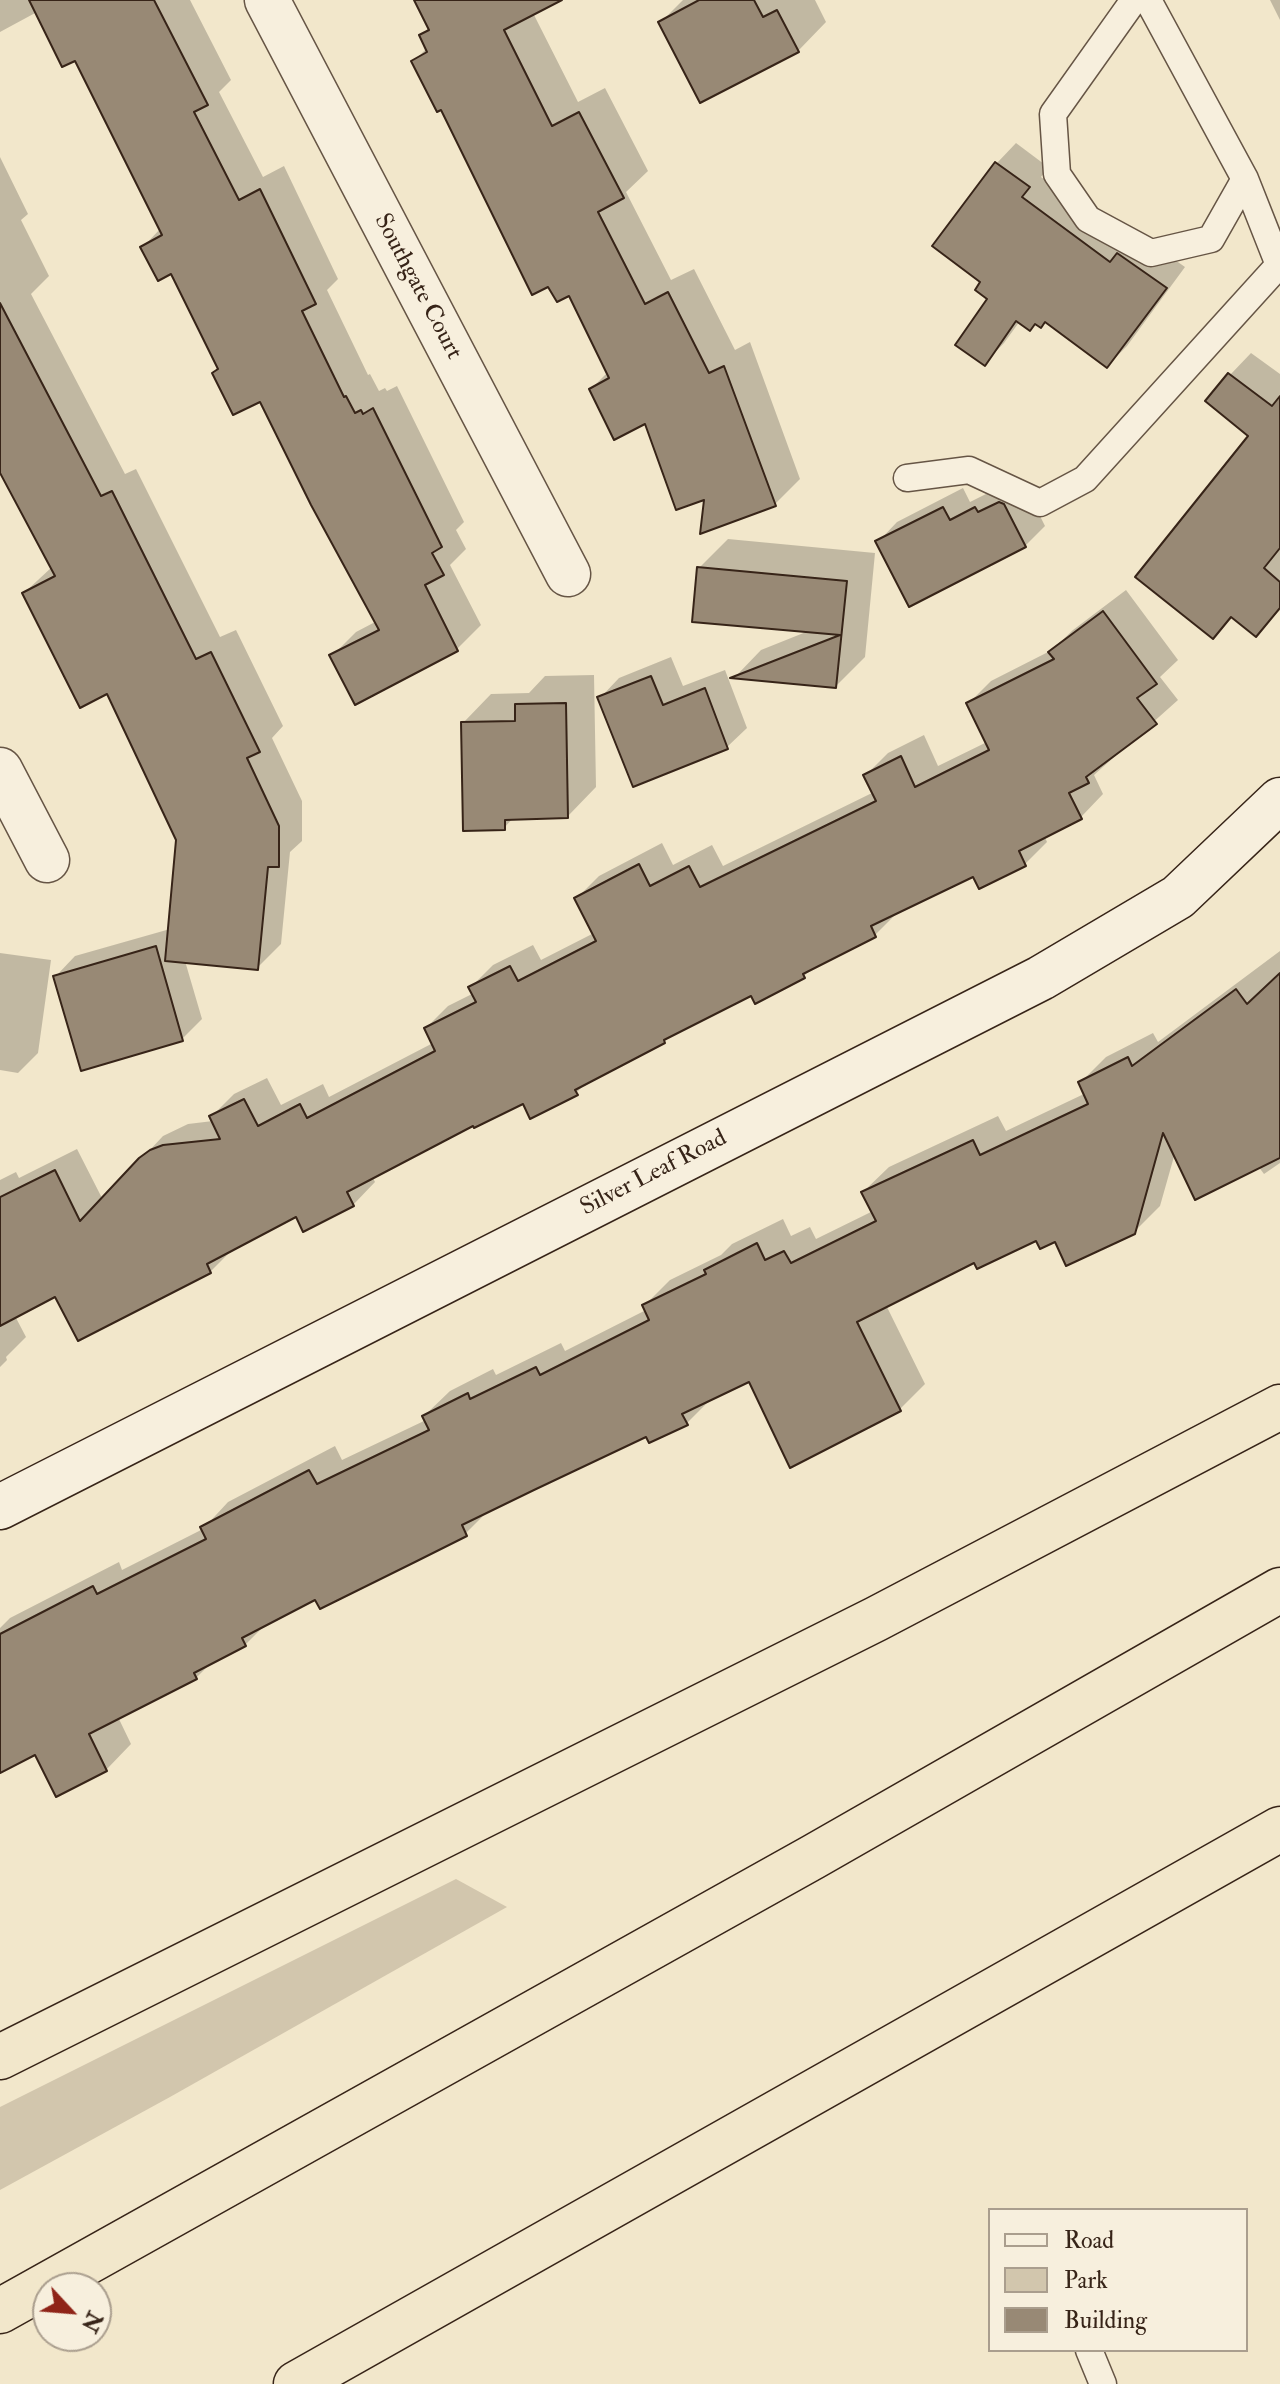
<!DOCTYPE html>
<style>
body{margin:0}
#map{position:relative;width:1280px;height:2384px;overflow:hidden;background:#f2e7cb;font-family:"IM FELL Double Pica",serif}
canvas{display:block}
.legend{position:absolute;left:988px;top:2208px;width:260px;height:144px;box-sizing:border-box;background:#f7efdd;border:2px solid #aa9e8e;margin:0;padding:10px 14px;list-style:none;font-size:24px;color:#372418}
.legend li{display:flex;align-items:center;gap:16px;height:40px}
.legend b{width:40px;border:2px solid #aa9e8e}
.north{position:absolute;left:32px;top:2272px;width:80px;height:80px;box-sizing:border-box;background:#f7efdd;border:2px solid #aa9e8e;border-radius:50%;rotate:116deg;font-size:22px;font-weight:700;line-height:32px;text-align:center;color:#372418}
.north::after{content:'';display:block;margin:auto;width:28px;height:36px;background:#8f2418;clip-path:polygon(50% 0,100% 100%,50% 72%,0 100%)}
</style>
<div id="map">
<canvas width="1280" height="2384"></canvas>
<ul class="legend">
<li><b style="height:10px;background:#f7efdd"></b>Road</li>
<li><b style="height:22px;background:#d2c6ad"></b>Park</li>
<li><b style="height:22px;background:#988975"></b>Building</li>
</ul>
<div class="north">N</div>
</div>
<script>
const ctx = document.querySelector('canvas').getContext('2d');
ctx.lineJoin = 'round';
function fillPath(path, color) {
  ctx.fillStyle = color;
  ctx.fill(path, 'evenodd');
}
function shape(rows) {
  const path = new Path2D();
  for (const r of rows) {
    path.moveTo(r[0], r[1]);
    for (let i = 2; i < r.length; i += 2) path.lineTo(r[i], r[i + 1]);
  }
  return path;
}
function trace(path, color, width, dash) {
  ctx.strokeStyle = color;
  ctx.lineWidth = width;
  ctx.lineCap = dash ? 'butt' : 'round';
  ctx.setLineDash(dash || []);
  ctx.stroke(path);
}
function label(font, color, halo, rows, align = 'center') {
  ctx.font = font + ' "IM FELL Double Pica",serif';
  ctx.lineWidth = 8;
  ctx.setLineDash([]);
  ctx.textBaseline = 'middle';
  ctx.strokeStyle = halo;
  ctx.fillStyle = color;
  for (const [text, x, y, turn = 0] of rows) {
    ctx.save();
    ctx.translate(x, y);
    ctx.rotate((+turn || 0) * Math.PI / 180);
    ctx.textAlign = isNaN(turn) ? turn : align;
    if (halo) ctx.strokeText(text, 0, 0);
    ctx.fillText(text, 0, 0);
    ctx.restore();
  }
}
fillPath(shape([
 [456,1879,507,1907,170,2097,0,2190,0,2107]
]), '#d2c6ad');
fillPath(shape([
 [0,0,190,0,231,80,219,92,263,177,284,166,338,279,327,290,368,375,370,374,379,391,385,388,387,391,397,386,464,522,456,530,466,549,450,565,481,625,457,649,332,656,356,632,377,621,261,399,220,368,172,272,143,247,161,228,76,58,37,12,0,32],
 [416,0,548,0,533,13,578,102,605,88,648,171,626,192,671,280,694,269,735,350,750,342,800,479,775,504,706,497,646,421,591,389,608,372,569,294,549,284,414,61,427,48,421,35,430,27],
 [683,0,815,0,826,22,798,51,661,22],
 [1270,0,1280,0,1280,20],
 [1016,143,1048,167,1041,177,1129,243,1138,234,1185,267,1127,346,1107,366,1046,320,1020,321,1004,343,985,363,990,298,983,282,935,246,997,163],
 [0,157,28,214,21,220,49,276,31,294,125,474,136,469,220,637,236,630,283,726,272,738,302,801,302,841,290,852,281,944,257,968,185,961,202,1019,182,1039,56,976,75,956,170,929,178,840,108,692,24,593,52,567,0,469],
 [1251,353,1280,374,1280,610,1256,635,1234,616,1213,637,1251,435,1230,375],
 [1024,484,1045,526,1025,546,878,542,897,522,963,488,970,502,996,489],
 [728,539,875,553,865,657,836,686,735,677,761,650,811,630,699,568],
 [1126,590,1178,660,1160,677,1178,700,1094,775,1103,794,1081,817,1044,835,1047,842,1025,864,974,874,897,913,875,935,814,966,804,976,755,1001,752,994,670,1035,664,1041,589,1080,576,1093,524,1102,474,1124,372,1176,375,1182,353,1205,297,1214,233,1249,210,1272,56,1295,15,1316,26,1337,6,1357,7,1360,0,1367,0,1180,16,1172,19,1178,77,1149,103,1200,163,1136,188,1124,213,1121,211,1117,234,1094,267,1078,281,1105,323,1084,329,1097,433,1043,426,1028,448,1006,474,993,471,987,493,965,533,945,541,960,594,933,577,898,599,876,662,843,673,865,712,845,723,866,874,792,866,775,888,753,924,735,938,766,987,742,968,704,991,681,1052,650,1073,630],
 [671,657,683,686,725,670,747,728,727,747,600,698,619,678],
 [594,675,596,787,568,816,514,817,504,828,463,723,491,694,529,693,545,676],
 [1280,951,1280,1163,1264,1174,1258,1166,1175,1153,1160,1206,1134,1232,1056,1239,1037,1238,975,1260,886,1305,925,1384,900,1409,750,1379,713,1397,686,1424,647,1434,490,1509,465,1534,316,1598,268,1622,245,1645,213,1661,196,1678,118,1717,131,1744,106,1770,36,1752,0,1770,0,1628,10,1618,119,1562,122,1570,203,1529,228,1502,335,1446,342,1460,426,1420,424,1416,450,1391,493,1369,496,1375,561,1343,565,1351,646,1310,644,1306,670,1280,721,1255,732,1244,783,1219,791,1236,810,1227,816,1239,873,1211,863,1192,889,1167,998,1116,1006,1131,1086,1093,1080,1083,1106,1057,1153,1033,1158,1042],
 [0,953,51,960,38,1053,18,1073,0,1070]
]), '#0003');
const building = shape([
 [29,0,154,0,208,105,194,112,239,200,260,189,316,304,302,311,344,397,346,396,355,413,361,410,363,414,373,408,442,547,432,553,444,575,425,585,458,651,355,705,329,655,379,630,311,505,260,402,233,415,212,373,218,369,171,274,158,281,140,247,162,235,75,61,62,67,29,0],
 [414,0,562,0,504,30,552,126,579,112,624,198,598,212,645,304,668,292,709,373,724,366,776,506,700,534,704,500,676,510,645,424,614,440,589,389,609,378,569,296,557,302,548,287,532,295,441,110,437,112,411,61,427,52,419,35,429,30,414,0],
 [699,0,754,0,763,17,777,10,799,52,700,103,658,22,699,0],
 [995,162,1030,187,1022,197,1110,262,1117,253,1167,288,1107,368,1045,322,1041,328,1035,324,1030,331,1016,321,985,366,955,345,987,299,975,290,980,282,932,246,995,162],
 [0,303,101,496,112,491,196,659,211,652,260,752,247,758,279,826,279,867,268,867,258,970,165,961,176,840,107,694,80,708,22,593,55,576,0,473,0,303],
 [1228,373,1272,406,1280,396,1280,548,1264,568,1280,582,1280,608,1256,637,1231,617,1213,639,1135,577,1248,436,1205,401,1228,373],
 [999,502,1004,504,1026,547,909,607,875,541,943,507,950,520,975,507,978,512,999,502],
 [697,567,847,581,836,688,730,678,840,635,692,622,697,567],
 [1103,611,1157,684,1137,698,1157,724,1086,777,1089,783,1069,793,1082,819,1019,851,1026,866,979,889,973,877,871,926,876,937,803,974,805,978,755,1004,751,996,664,1040,665,1043,575,1090,578,1095,530,1119,523,1104,474,1128,473,1126,347,1192,354,1206,303,1232,296,1217,207,1264,211,1273,78,1341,55,1297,0,1326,0,1197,55,1170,80,1221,139,1158,150,1150,163,1145,220,1139,209,1116,244,1099,258,1126,300,1104,307,1118,435,1051,424,1028,476,1002,468,987,510,966,518,981,596,941,574,898,639,864,650,886,689,866,700,887,876,801,863,775,901,756,915,787,989,750,966,703,1054,659,1048,652,1103,611],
 [651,676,663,705,705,688,728,749,633,787,597,697,651,676],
 [566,703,568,818,505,820,505,830,463,831,461,722,515,721,515,704,566,703],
 [156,946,183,1041,81,1071,53,976,156,946],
 [1280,973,1280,1158,1195,1200,1163,1133,1135,1234,1066,1266,1055,1242,1040,1249,1036,1241,977,1269,974,1263,857,1322,901,1411,790,1468,749,1382,682,1414,688,1425,649,1443,646,1437,534,1490,462,1525,467,1536,415,1562,320,1609,315,1600,242,1638,246,1646,194,1673,197,1679,89,1734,107,1771,56,1797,35,1755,0,1773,0,1634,93,1586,97,1594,206,1539,200,1527,309,1470,317,1484,429,1430,422,1416,468,1393,470,1399,536,1367,540,1375,649,1320,642,1305,706,1274,704,1270,757,1243,765,1260,784,1251,791,1263,876,1221,861,1192,973,1140,980,1155,1088,1104,1078,1082,1128,1057,1132,1066,1236,989,1247,1004,1280,973]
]);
fillPath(building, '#988975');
trace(building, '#372418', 2);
const lane = shape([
 [1134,0,1053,114,1057,174,1088,219,1151,253,1211,239,1245,179],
 [907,478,969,470,1040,503,1085,479,1279,265,1245,179,1148,0],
 [1089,2350,1103,2384]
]);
const street = shape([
 [267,0,568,574],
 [0,770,47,860]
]);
const secondary = shape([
 [0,1507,1041,978,1178,897,1280,800]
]);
const highway = shape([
 [0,2057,876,1619,1280,1407],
 [0,2311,813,1857,1280,1590],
 [296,2384,1280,1829]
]);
trace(lane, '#665545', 29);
trace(street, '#665545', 47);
trace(secondary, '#372418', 47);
trace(highway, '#372418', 47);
trace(lane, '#f7efdd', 26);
trace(street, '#f7efdd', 44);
trace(secondary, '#f7efdd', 44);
trace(highway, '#f2e7cb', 44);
label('24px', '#372418', '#f7efdd', [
 ["Southgate Court",417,287,62],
 ["Silver Leaf Road",654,1174,-27]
]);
</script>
